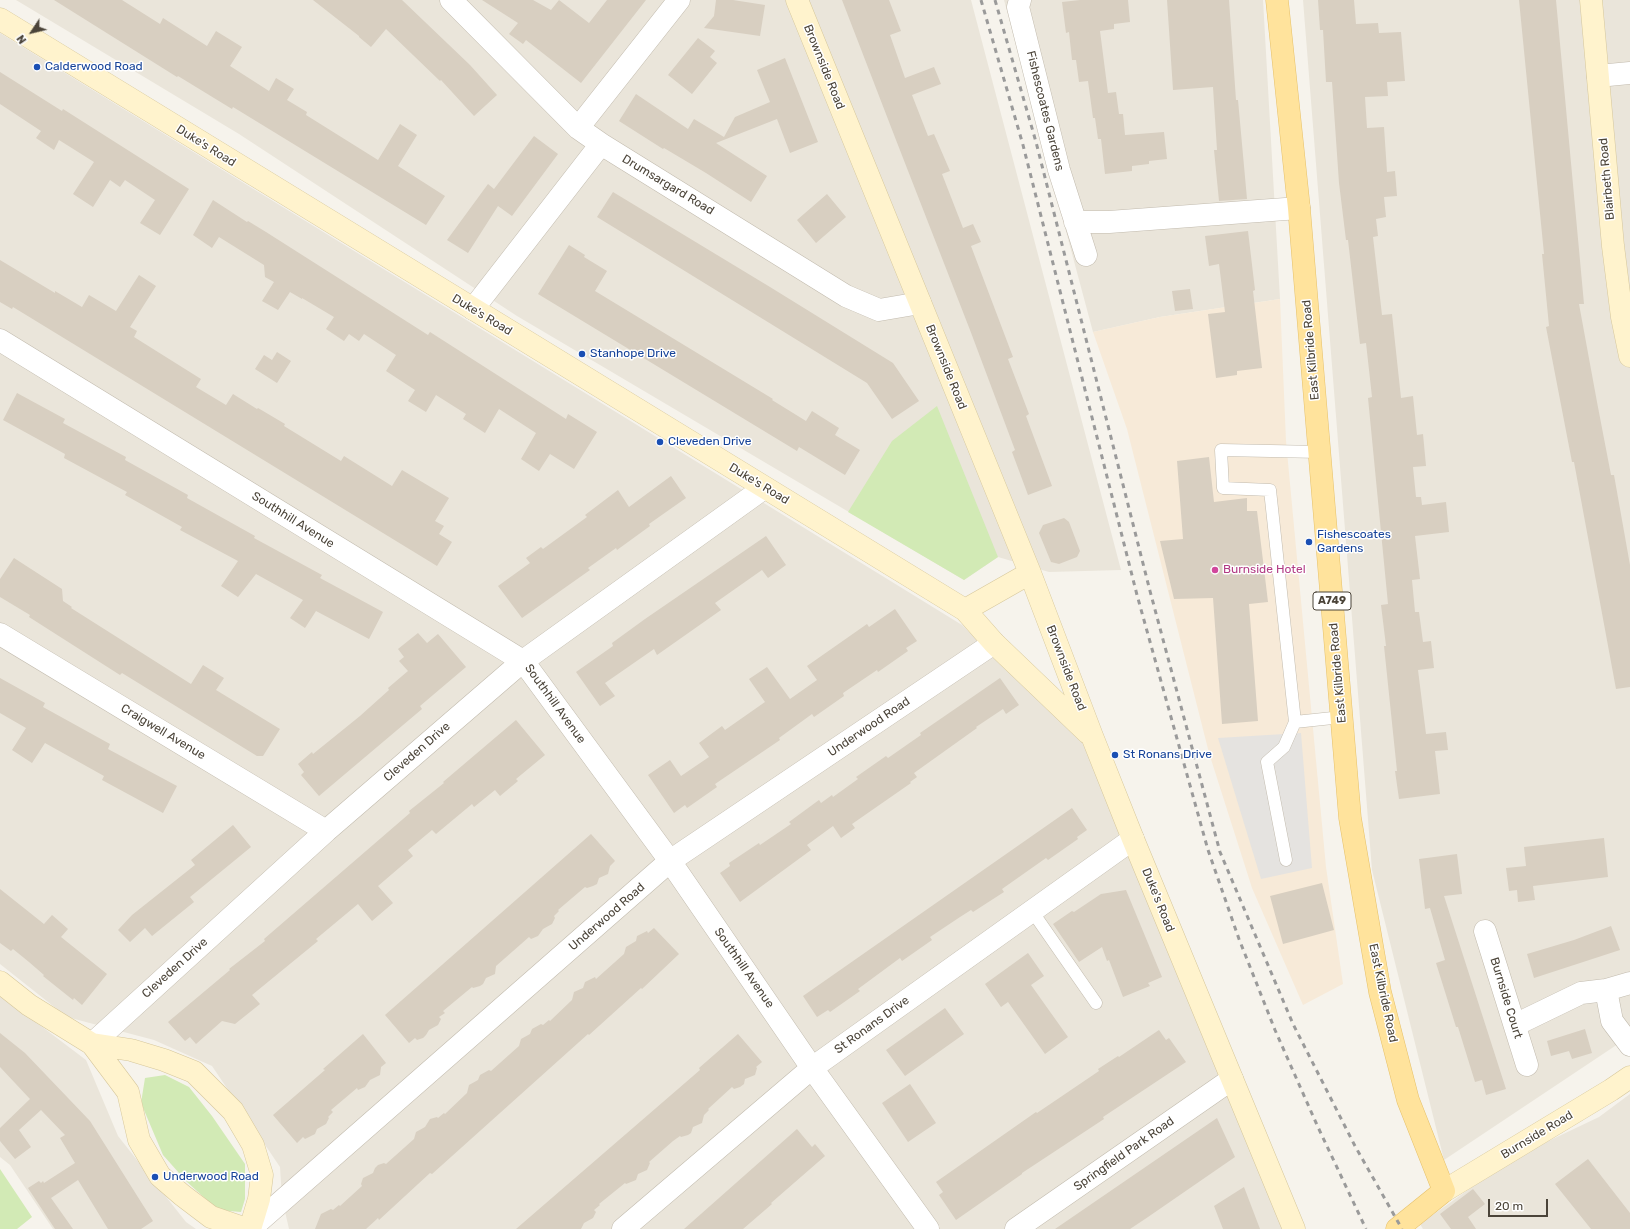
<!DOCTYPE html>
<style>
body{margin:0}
#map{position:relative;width:1630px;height:1229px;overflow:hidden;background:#f6f3ec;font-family:Rubik,sans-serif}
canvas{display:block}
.north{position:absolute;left:12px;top:12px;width:40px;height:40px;-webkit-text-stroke:3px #fff;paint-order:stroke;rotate:235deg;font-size:11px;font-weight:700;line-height:16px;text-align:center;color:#4b4439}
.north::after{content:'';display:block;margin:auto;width:14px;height:18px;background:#4b4439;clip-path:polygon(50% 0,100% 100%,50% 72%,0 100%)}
.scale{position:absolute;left:1488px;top:1199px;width:60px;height:18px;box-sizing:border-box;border:2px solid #4b4439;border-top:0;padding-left:5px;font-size:12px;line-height:14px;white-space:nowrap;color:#4b4439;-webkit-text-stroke:3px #fff;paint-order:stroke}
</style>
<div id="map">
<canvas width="1630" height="1229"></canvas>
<div class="north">N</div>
<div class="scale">20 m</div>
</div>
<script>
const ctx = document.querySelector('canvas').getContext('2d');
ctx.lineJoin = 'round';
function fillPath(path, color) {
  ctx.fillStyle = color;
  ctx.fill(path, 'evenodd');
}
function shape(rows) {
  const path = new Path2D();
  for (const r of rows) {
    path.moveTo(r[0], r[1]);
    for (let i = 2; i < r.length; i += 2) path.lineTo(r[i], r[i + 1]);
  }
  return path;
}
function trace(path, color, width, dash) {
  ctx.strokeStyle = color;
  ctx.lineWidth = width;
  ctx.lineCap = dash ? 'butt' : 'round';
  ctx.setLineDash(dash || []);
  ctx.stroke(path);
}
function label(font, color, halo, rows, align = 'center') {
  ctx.font = font + ' Rubik,sans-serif';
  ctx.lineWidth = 3;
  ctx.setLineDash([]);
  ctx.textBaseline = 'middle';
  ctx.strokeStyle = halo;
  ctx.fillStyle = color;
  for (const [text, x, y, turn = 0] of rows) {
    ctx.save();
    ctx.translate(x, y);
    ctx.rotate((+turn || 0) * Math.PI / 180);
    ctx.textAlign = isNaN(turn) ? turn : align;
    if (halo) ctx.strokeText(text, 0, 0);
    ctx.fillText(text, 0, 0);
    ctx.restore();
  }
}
fillPath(shape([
 [16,0,971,0,1121,570,1049,572,998,557,964,580,517,316,239,134],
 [1004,0,1263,0,1280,299,1160,317,1093,332],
 [1303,0,1630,0,1630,1036,1444,1160,1372,870],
 [0,33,962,625,1086,745,1288,1229,289,1229,282,1198,280,1167,212,1066,154,1040,67,1017,0,964],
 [0,995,86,1060,118,1136,186,1222,196,1229,53,1229,10,1165,0,1157],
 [1630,1094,1630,1229,1423,1229,1420,1224,1513,1158,1599,1117]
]), '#eae5da');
fillPath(shape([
 [1280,299,1286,441,1326,867,1343,984,1303,1005,1252,888,1209,753,1127,429,1093,332,1160,317]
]), '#f7ead8');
fillPath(shape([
 [937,406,998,557,964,580,848,512,892,441],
 [165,1075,189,1087,212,1116,245,1164,245,1199,241,1212,218,1210,187,1182,163,1155,141,1103,145,1078],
 [0,1169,32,1217,17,1229,0,1229]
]), '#d2eab5');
fillPath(shape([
 [1301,733,1312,868,1261,879,1218,738]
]), '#e5e3e0');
fillPath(shape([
 [54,0,122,0,160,24,163,18,207,46,216,31,242,47,230,66,269,91,276,78,294,89,287,100,307,112,306,115,378,160,400,124,417,135,398,166,445,196,426,225,233,107,232,109,178,76,177,77],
 [313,0,402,0,470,65,497,95,474,116,441,80,440,81,386,29,371,47,359,37,359,36],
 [482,0,533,0,551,10,559,0,589,23,607,0,646,0,581,83,526,40,523,44,509,34,518,23],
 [716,0,733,0,765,5,760,36,704,28,714,16],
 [842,0,889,0,901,31,890,35,905,78,934,67,941,84,912,95,928,136,934,134,950,171,942,174,963,228,973,224,981,242,971,246,1013,357,1008,359,1029,414,1026,416,1052,486,1028,495,1012,452,1015,450,970,330,896,140],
 [1080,0,1128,0,1130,22,1114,24,1114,29,1100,31,1108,93,1116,92,1119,114,1123,114,1125,135,1164,132,1167,159,1149,161,1149,164,1132,166,1132,171,1105,174,1101,139,1098,139,1095,118,1093,118,1088,81,1079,82,1076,60,1072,60,1069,32,1066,33,1062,2],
 [1167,0,1229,0,1236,100,1238,100,1247,199,1219,201,1214,150,1217,150,1213,87,1173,90],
 [1318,0,1354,0,1356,24,1378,23,1379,33,1401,32,1405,81,1387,82,1388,96,1365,97,1367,128,1384,127,1387,172,1395,171,1397,196,1384,197,1386,217,1376,219,1378,236,1373,237,1382,315,1392,314,1401,398,1413,396,1417,435,1423,434,1426,466,1413,467,1416,497,1421,497,1422,505,1446,502,1449,532,1415,536,1420,579,1412,580,1415,612,1419,612,1423,642,1431,641,1434,668,1418,670,1426,734,1446,732,1448,750,1435,751,1440,794,1399,799,1395,771,1397,771,1384,646,1386,646,1381,605,1388,604,1368,398,1372,397,1366,343,1360,344,1348,240,1346,240,1339,183,1332,82,1326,82,1323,30,1320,30],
 [1519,0,1556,0,1584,304,1579,304,1597,402,1611,475,1614,475,1630,565,1630,687,1616,689,1574,462,1572,462,1546,327,1549,326,1542,254,1544,254],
 [698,38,715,51,710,57,717,63,692,94,668,75],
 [785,58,818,142,790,153,777,119,716,143,767,176,751,202,706,173,664,148,663,149,619,121,636,94,688,129,694,119,724,137,735,117,770,102,757,70],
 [0,72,62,111,63,109,189,189,160,235,140,223,155,200,125,180,120,187,110,180,93,207,73,194,94,162,59,140,54,150,36,138,41,131,0,104],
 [534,136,558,154,512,216,498,206,468,253,447,240,488,184,494,189],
 [613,192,770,287,893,363,919,401,892,419,867,383,597,217],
 [827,194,846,217,816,243,797,220],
 [213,200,247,222,248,221,266,232,428,335,430,332,566,419,568,414,597,432,574,469,550,454,539,471,521,459,536,433,499,409,485,433,463,419,466,414,436,395,426,412,408,401,415,390,386,371,396,355,364,334,359,341,349,334,344,341,326,329,334,317,302,298,302,299,290,292,278,310,262,301,274,282,265,277,264,265,219,237,212,248,193,235],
 [1248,231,1255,290,1253,291,1262,368,1237,371,1237,375,1216,378,1208,314,1225,312,1219,264,1209,266,1205,236],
 [569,245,585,255,584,257,607,271,595,291,773,399,772,400,806,421,812,411,839,428,835,435,860,450,845,475,799,447,797,451,538,294],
 [0,260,55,293,55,291,82,307,89,295,116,311,139,275,156,286,130,327,137,331,134,337,201,379,196,387,226,405,233,394,257,409,258,408,285,424,284,426,341,461,344,456,392,486,402,470,449,498,435,521,444,526,439,534,452,542,437,566,13,307,12,309,0,302],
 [1190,289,1193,309,1175,311,1172,291],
 [277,352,291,361,277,383,255,369,264,355,272,360],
 [17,393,65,419,63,423,126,457,125,460,188,495,187,498,255,536,254,538,322,575,320,578,383,612,369,639,316,611,305,628,290,618,303,600,256,574,238,597,221,586,238,561,180,530,182,527,125,495,127,492,64,458,65,454,3,420],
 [1209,457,1214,502,1247,498,1247,511,1257,511,1268,602,1249,604,1258,721,1222,724,1213,598,1174,599,1160,541,1183,539,1177,461],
 [671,476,686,498,649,524,650,526,617,550,616,548,588,568,590,570,522,618,498,586,530,563,526,558,541,547,543,549,587,517,585,515,618,490,629,507],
 [1064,518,1069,522,1080,551,1077,557,1059,564,1051,562,1039,533,1043,525],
 [766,536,786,565,768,578,762,570,715,603,721,610,657,655,654,649,605,683,615,696,600,706,576,672,613,646,612,643,645,619],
 [14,558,62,589,63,601,72,607,71,608,191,684,203,665,224,678,216,690,280,729,263,756,257,756,122,673,120,675,29,617,30,615,0,597,0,579],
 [895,609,917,641,906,648,908,651,878,672,877,670,843,693,844,696,814,717,812,714,779,738,780,740,715,784,717,787,687,808,685,805,674,813,648,775,670,760,681,776,709,757,699,743,722,726,725,730,765,702,749,679,767,667,790,699,817,680,807,666,867,624,869,627],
 [418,633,427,643,438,634,466,667,420,706,422,709,319,796,301,775,304,772,298,764,312,752,313,754,360,716,389,690,388,688,408,671,399,661,404,657,398,649],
 [0,678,45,703,43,707,110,744,108,749,177,786,163,813,102,780,104,776,45,743,32,763,12,750,26,728,0,713],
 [1000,678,1019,705,1006,714,1003,709,976,727,977,728,914,773,917,777,910,782,911,783,852,824,855,828,841,838,833,826,807,845,811,850,740,902,720,873,730,866,729,863,759,843,760,845,791,824,789,822,819,800,821,803,832,795,833,797,858,779,856,777,886,756,888,758,921,735,920,733],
 [516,720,545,755,516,779,518,781,500,796,495,790,474,807,472,804,436,834,432,830,408,850,413,856,378,886,393,903,372,921,358,904,316,939,318,941,252,995,260,1004,235,1024,222,1021,196,1044,190,1037,185,1041,168,1022,230,970,229,969,265,941,264,939,410,813,409,811,444,783,443,782],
 [1072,808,1087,830,1077,837,1078,839,1048,860,1046,858,1002,889,1004,892,973,912,971,910,960,917,930,937,932,940,902,961,900,958,858,989,860,991,830,1012,828,1010,817,1017,803,996],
 [233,825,251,847,190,897,194,902,152,936,145,928,130,942,118,930,132,915,195,865,191,860],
 [591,834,615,861,610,866,608,874,599,878,597,884,593,886,587,888,585,887,558,910,559,911,554,916,555,918,552,924,543,929,538,936,531,939,529,937,496,966,495,974,486,978,483,984,480,986,473,988,472,987,443,1011,445,1013,439,1017,441,1019,438,1025,429,1030,426,1035,423,1038,417,1040,415,1038,409,1043,385,1015],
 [1604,838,1608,877,1533,886,1535,900,1518,902,1517,890,1509,891,1506,868,1526,866,1524,847],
 [1457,854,1462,894,1444,896,1506,1089,1486,1095,1482,1080,1475,1082,1458,1027,1456,1027,1436,963,1445,960,1430,908,1425,909,1419,859],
 [1322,883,1334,930,1283,944,1270,896],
 [0,889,44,924,52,915,68,929,61,937,107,974,82,1005,74,998,73,1000,43,976,44,975,29,962,13,949,11,951,0,943],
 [1126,890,1162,977,1148,983,1150,986,1123,997,1109,960,1107,961,1102,947,1079,962,1053,924,1072,911,1074,912,1101,894],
 [1611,926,1620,950,1534,978,1527,954,1574,940],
 [654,928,679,954,642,989,641,988,589,1035,588,1034,432,1174,430,1173,379,1220,378,1218,366,1229,315,1229,321,1214,331,1209,333,1210,339,1205,340,1206,362,1186,361,1184,363,1178,373,1173,375,1168,378,1165,384,1163,386,1164,414,1139,416,1132,425,1127,430,1119,437,1117,438,1118,444,1113,445,1114,467,1093,469,1085,478,1080,480,1075,489,1070,491,1071,519,1046,521,1039,530,1034,532,1029,541,1024,543,1025,549,1020,550,1021,572,1000,574,992,583,988,585,982,595,977,596,979,624,954,626,947,636,941,637,936,647,931,648,933],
 [1028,953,1044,976,1031,985,1068,1037,1045,1054,1008,1002,1001,1007,985,984],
 [945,1008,964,1034,905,1076,886,1050],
 [1585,1029,1592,1053,1572,1059,1569,1051,1551,1056,1547,1041],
 [1159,1030,1166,1040,1169,1038,1186,1062,1103,1117,1104,1119,1022,1173,1022,1174,956,1220,939,1195,943,1192,936,1182,1036,1112,1037,1113,1099,1071,1098,1069,1118,1056,1119,1057],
 [0,1033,25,1053,90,1121,153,1221,141,1229,108,1229,78,1180,51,1198,73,1229,55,1229,28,1188,39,1181,41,1183,43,1181,44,1183,75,1163,60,1138,65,1135,41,1110,19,1130,31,1147,15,1159,0,1141,0,1128,30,1099,0,1067],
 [363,1034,386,1063,381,1067,380,1075,370,1080,365,1087,358,1090,357,1088,331,1110,333,1112,328,1117,329,1118,326,1124,317,1129,315,1134,305,1139,303,1137,297,1143,273,1115,325,1070,323,1069],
 [738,1034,762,1062,756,1067,757,1068,755,1075,745,1079,744,1084,740,1087,734,1089,732,1087,708,1109,709,1110,704,1115,702,1123,693,1127,691,1133,688,1135,681,1137,680,1136,673,1141,649,1162,650,1163,647,1170,638,1174,636,1180,626,1184,625,1183,599,1204,600,1205,594,1210,596,1212,593,1218,584,1223,581,1229,516,1229,700,1070,699,1068],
 [910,1084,936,1123,908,1142,882,1103],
 [1217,1118,1235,1157,1148,1217,1130,1229,1055,1229],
 [797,1129,812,1147,815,1144,825,1156,771,1203,772,1204,743,1229,684,1229],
 [1588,1159,1630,1213,1630,1229,1591,1229,1555,1184],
 [1244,1187,1260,1229,1223,1229,1214,1206],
 [1473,1189,1485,1204,1468,1217,1476,1229,1451,1229,1440,1214]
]), '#d8cfc1');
const lane = shape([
 [1295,722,1270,490,1223,488,1221,450,1320,452],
 [1286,860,1267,762,1284,747,1295,722,1342,717],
 [1032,911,1096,1003]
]);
const street = shape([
 [451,0,578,128,601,144,846,296,879,310,920,303],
 [1020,0,1018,7,1059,170,1086,255],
 [1598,76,1630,73],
 [578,128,679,0],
 [1075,222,1109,222,1299,208],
 [473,309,601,144],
 [0,340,523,661,670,861,812,1068,928,1229],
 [0,634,326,831],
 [1485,931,1527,1065],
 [1606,990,1612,1021,1630,1045],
 [1515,1025,1581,993,1606,990,1630,983],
 [92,1044,326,831,523,661,764,488],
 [250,1229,670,861,994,643],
 [623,1229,812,1068,1133,839],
 [1016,1229,1232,1079]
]);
const secondary = shape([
 [797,0,1030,573,1092,736,1133,839,1294,1229],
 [1591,0,1613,246,1622,317,1630,356],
 [0,19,965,610,994,643,1088,733],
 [965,610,1030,573],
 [0,982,29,1005,92,1044,128,1092,139,1140,160,1176,182,1195,211,1217,246,1229],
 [92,1044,131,1050,164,1060,194,1072,233,1111,253,1145,262,1175,259,1199,250,1229],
 [1444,1191,1611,1090,1630,1077]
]);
const primary = shape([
 [1277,0,1299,208,1350,818,1380,992,1408,1100,1444,1191,1397,1229]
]);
trace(lane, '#c2bbae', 13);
trace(street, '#c2bbae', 23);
trace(secondary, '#d6c79b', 23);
trace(primary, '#e6c16a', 23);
trace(lane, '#fff', 12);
trace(street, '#fff', 22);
trace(secondary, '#fff3cd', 22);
trace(primary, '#ffe39c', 22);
trace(shape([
 [981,0,1023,145,1137,595,1208,850,1239,939,1275,1030,1317,1125,1366,1229],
 [995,0,1036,142,1150,591,1220,852,1293,1024,1355,1146,1402,1229]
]), '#9a9a9a', 3, [5, 5]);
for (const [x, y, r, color] of [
 [37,67,4,"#1a4fb4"],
 [582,354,4,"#1a4fb4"],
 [660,442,4,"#1a4fb4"],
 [1309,542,4,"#1a4fb4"],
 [1215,570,4,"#d1479c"],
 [1115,755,4,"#1a4fb4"],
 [155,1177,4,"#1a4fb4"]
]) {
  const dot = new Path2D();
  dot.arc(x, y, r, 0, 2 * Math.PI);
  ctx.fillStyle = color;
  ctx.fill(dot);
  trace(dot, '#fff', 1.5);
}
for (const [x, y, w] of [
 [1332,601,38]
]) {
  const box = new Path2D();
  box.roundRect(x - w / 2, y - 9, w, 18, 3);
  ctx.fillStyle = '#fff';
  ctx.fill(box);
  trace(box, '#4b4439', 1);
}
label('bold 11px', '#4b4439', null, [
 ["A749",1332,601]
]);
label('12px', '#164399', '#fff', [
 ["Calderwood Road",45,67],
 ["Stanhope Drive",590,354],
 ["Cleveden Drive",668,442],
 ["Fishescoates",1317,535],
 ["Gardens",1317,549],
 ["St Ronans Drive",1123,755],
 ["Underwood Road",163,1177]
], 'left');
label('12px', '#4b4439', '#fff', [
 ["Brownside Road",824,67,68],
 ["Fishescoates Gardens",1045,111,76],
 ["Duke's Road",206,146,32],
 ["Blairbeth Road",1607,179,-95],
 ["Drumsargard Road",668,185,31],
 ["Duke's Road",482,315,31],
 ["East Kilbride Road",1311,350,-95],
 ["Brownside Road",946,367,68],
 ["Duke's Road",759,484,31],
 ["Southhill Avenue",293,520,32],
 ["Brownside Road",1066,668,69],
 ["East Kilbride Road",1338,673,-95],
 ["Southhill Avenue",555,704,54],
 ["Underwood Road",869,727,-34],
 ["Craigwell Avenue",163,732,31],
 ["Cleveden Drive",417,752,-41],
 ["Duke's Road",1158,900,68],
 ["Underwood Road",607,917,-41],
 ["Cleveden Drive",175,968,-42],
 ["Southhill Avenue",744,968,55],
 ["East Kilbride Road",1383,993,78],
 ["Burnside Court",1506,998,73],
 ["St Ronans Drive",872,1025,-36],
 ["Burnside Road",1537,1135,-31],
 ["Springfield Park Road",1124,1154,-35]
]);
label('12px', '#b23c85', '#fff', [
 ["Burnside Hotel",1223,570]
], 'left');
</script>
